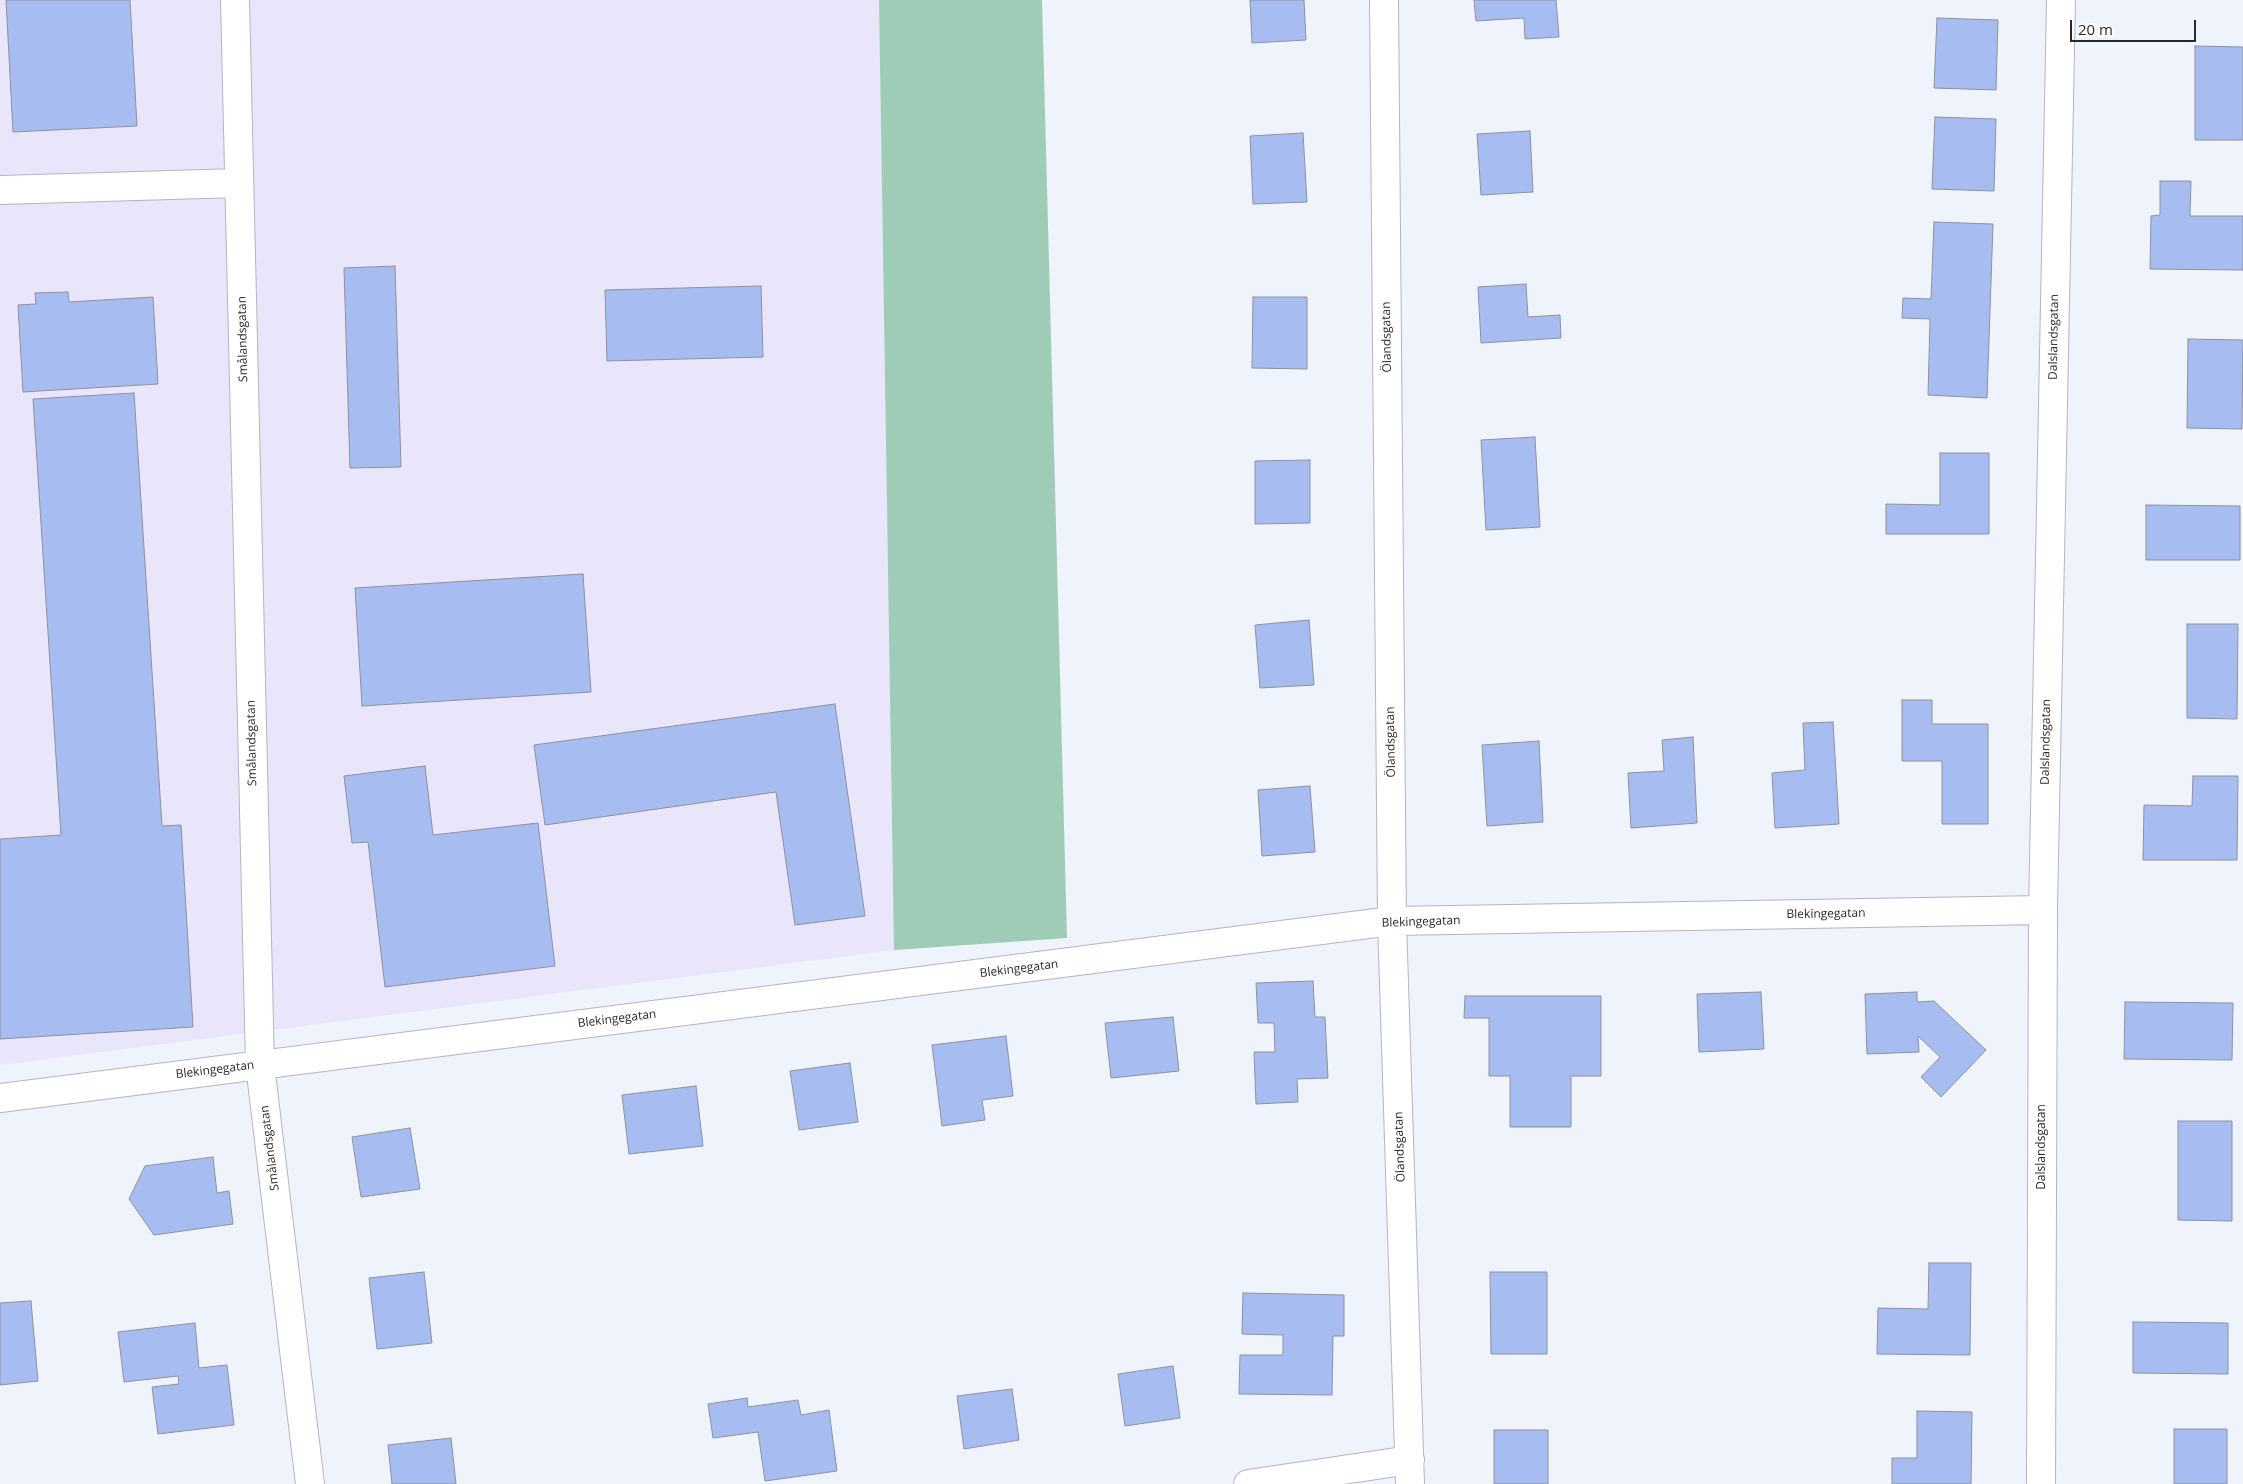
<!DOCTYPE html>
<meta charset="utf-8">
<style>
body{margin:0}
#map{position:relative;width:2243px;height:1484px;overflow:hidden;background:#eff3fc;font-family:"Open Sans",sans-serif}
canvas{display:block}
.scale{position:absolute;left:2070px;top:20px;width:126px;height:22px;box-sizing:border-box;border:2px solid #28292d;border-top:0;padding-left:6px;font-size:15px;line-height:18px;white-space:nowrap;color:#28292d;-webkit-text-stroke:4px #fff;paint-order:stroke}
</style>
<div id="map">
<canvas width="2243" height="1484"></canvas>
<div class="scale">20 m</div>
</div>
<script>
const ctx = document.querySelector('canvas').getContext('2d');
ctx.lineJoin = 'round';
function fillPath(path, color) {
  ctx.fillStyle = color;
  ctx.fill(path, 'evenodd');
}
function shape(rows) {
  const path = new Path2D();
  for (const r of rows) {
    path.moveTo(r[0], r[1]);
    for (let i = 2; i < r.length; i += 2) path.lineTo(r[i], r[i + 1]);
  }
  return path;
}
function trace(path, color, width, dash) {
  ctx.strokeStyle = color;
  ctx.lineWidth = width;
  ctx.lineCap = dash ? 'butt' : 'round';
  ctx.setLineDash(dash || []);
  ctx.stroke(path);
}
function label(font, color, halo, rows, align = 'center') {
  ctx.font = font + ' "Open Sans",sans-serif';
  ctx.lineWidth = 4.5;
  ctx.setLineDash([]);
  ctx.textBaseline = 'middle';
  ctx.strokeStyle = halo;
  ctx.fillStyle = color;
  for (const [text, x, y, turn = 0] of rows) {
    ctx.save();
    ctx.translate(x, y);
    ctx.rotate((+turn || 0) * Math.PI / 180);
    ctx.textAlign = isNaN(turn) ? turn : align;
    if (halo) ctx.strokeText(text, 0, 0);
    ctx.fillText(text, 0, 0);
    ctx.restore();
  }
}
fillPath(shape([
 [0,0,879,0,894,950,0,1065]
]), '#e9e6fc');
fillPath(shape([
 [879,0,1042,0,1067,938,894,950]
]), '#9eccb6');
const building = shape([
 [6,0,130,0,137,126,13,132,6,0],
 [1250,0,1304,0,1306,40,1252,43,1250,0],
 [1474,0,1556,0,1559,37,1525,39,1524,18,1476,21,1474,0],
 [1937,18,1998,20,1996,90,1934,88,1937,18],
 [2195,46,2243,47,2243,140,2195,140,2195,46],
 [1935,117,1996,119,1994,191,1932,189,1935,117],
 [1530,131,1533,192,1481,195,1477,134,1530,131],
 [1303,133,1307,202,1253,204,1250,136,1303,133],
 [2160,181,2191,181,2190,216,2243,216,2243,270,2150,269,2151,216,2160,215,2160,181],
 [1934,222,1993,224,1987,398,1928,395,1930,319,1902,318,1903,298,1931,299,1934,222],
 [395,266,401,467,350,468,344,268,395,266],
 [1526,284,1528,317,1560,315,1561,338,1481,343,1478,287,1526,284],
 [761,286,763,357,607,361,605,290,761,286],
 [68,292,69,302,153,297,158,384,23,392,18,305,36,304,35,293,68,292],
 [1253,297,1307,297,1307,369,1252,368,1253,297],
 [2188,339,2243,340,2242,429,2187,428,2188,339],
 [134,393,162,826,181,825,193,1027,0,1039,0,839,61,835,33,399,134,393],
 [1535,437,1540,527,1486,530,1481,440,1535,437],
 [1940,453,1989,453,1989,534,1886,534,1886,504,1940,505,1940,453],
 [1310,460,1310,523,1255,524,1255,461,1310,460],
 [2146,505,2240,506,2240,560,2146,560,2146,505],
 [583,574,591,692,362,706,355,588,583,574],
 [1309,620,1314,685,1260,688,1255,625,1309,620],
 [2187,624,2238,624,2237,719,2187,718,2187,624],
 [1902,700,1932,700,1932,724,1988,724,1988,824,1942,824,1942,761,1902,761,1902,700],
 [835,704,865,916,795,925,776,792,545,825,534,745,835,704],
 [1833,722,1839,824,1775,828,1772,773,1805,770,1803,723,1833,722],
 [1693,737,1697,823,1631,828,1628,773,1664,771,1662,740,1693,737],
 [1539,741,1543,822,1487,826,1482,745,1539,741],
 [425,766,433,835,538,823,555,966,385,987,368,842,352,843,344,776,425,766],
 [2193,776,2238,776,2237,860,2143,860,2144,805,2192,806,2193,776],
 [1310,786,1315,852,1262,856,1258,790,1310,786],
 [1313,981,1315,1017,1325,1017,1328,1078,1297,1079,1298,1102,1256,1104,1254,1052,1275,1052,1274,1023,1258,1023,1256,983,1313,981],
 [1761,992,1764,1049,1699,1052,1697,994,1761,992],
 [1917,992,1917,1002,1934,1001,1986,1050,1941,1097,1921,1077,1940,1057,1918,1036,1919,1052,1867,1054,1865,994,1917,992],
 [1465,996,1601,996,1601,1076,1571,1076,1571,1127,1510,1127,1510,1076,1489,1076,1489,1018,1464,1018,1465,996],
 [2125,1002,2233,1003,2232,1060,2124,1059,2125,1002],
 [1173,1017,1179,1071,1111,1078,1105,1023,1173,1017],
 [1006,1036,1013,1096,982,1100,985,1120,942,1126,932,1045,1006,1036],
 [850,1063,858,1122,799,1130,790,1071,850,1063],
 [696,1086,703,1146,629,1154,622,1095,696,1086],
 [2178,1121,2232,1121,2232,1221,2178,1220,2178,1121],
 [410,1128,420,1189,361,1197,352,1137,410,1128],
 [213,1157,217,1193,229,1191,233,1224,154,1235,129,1199,145,1166,213,1157],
 [1929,1263,1971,1263,1970,1355,1877,1354,1878,1308,1928,1309,1929,1263],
 [424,1272,432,1343,377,1349,369,1278,424,1272],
 [1490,1272,1547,1272,1547,1354,1491,1354,1490,1272],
 [1243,1293,1344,1295,1344,1336,1333,1336,1332,1395,1239,1394,1240,1355,1283,1355,1283,1335,1242,1334,1243,1293],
 [31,1301,38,1381,0,1385,0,1303,31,1301],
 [2133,1322,2228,1323,2228,1374,2133,1373,2133,1322],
 [195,1323,199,1368,227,1365,234,1425,158,1434,152,1387,179,1384,178,1376,124,1382,118,1332,195,1323],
 [1173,1366,1180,1418,1125,1426,1118,1374,1173,1366],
 [1012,1389,1019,1440,964,1449,957,1396,1012,1389],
 [747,1398,748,1407,798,1400,801,1415,829,1410,837,1471,765,1481,758,1432,713,1438,708,1404,747,1398],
 [1917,1411,1972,1412,1971,1484,1892,1484,1892,1458,1917,1458,1917,1411],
 [2174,1429,2227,1429,2227,1484,2174,1484,2174,1429],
 [1494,1430,1548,1430,1548,1484,1494,1484,1494,1430],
 [451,1438,456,1484,392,1484,388,1445,451,1438]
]);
fillPath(building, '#a7bcf1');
trace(building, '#8e929a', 1);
const minor = shape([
 [235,0,260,1065,310,1484],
 [1384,0,1392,921,1410,1484],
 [0,190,239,183],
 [0,1098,1392,921,2043,910],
 [1248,1484,1410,1460],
 [2041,1484,2043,910,2061,0]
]);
trace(minor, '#b3b6bf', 30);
trace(minor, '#fff', 28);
label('12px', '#28292d', '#fff', [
 ["Ölandsgatan",1387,337,-91],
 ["Dalslandsgatan",2054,337,-89],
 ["Smålandsgatan",243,339,-91],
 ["Ölandsgatan",1391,742,-91],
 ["Dalslandsgatan",2046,742,-89],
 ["Smålandsgatan",252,743,-91],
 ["Blekingegatan",1826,914,-1],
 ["Blekingegatan",1421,922,-2],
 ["Blekingegatan",1019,969,-7],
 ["Blekingegatan",617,1019,-7],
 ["Blekingegatan",215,1070,-7],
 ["Ölandsgatan",1400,1147,-92],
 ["Dalslandsgatan",2042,1147,-90],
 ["Smålandsgatan",270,1148,-97]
]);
</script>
